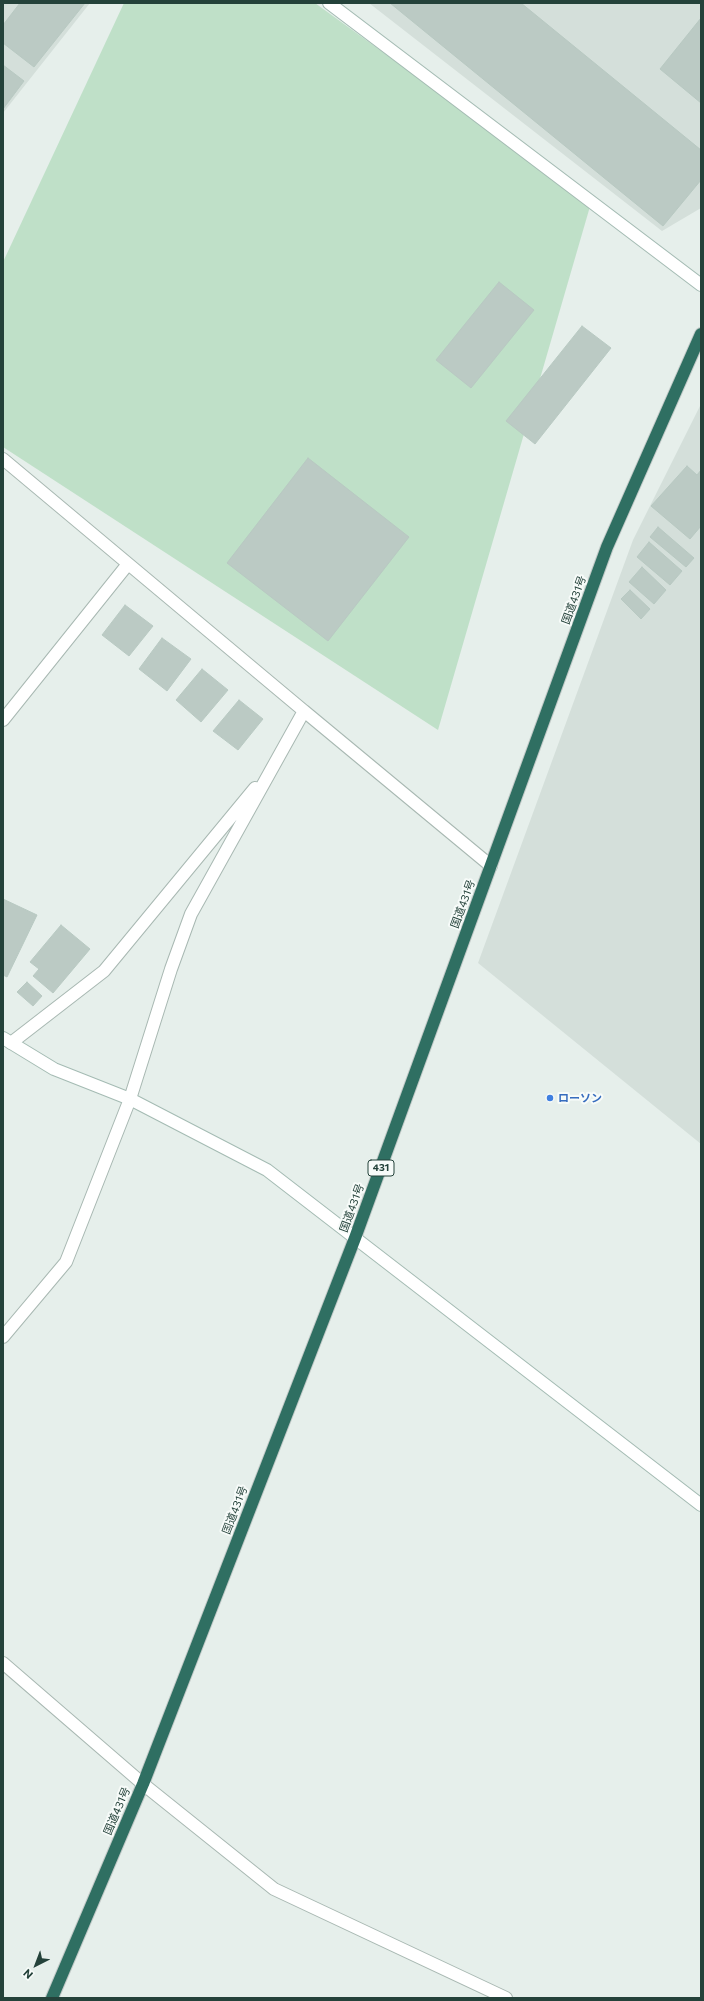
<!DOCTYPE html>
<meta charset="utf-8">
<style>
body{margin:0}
#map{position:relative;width:704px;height:2001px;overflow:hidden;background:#e6efeb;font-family:Commissioner,sans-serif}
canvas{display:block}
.frame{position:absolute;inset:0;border:4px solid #24423a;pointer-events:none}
.north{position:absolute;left:16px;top:1945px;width:40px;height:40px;-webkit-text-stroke:3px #f7fbf9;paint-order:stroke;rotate:222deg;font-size:11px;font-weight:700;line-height:16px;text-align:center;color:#24423a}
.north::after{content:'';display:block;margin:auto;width:14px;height:18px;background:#24423a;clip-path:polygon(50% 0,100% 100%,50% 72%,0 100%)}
</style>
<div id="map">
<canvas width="704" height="2001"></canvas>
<div class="frame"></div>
<div class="north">N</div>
</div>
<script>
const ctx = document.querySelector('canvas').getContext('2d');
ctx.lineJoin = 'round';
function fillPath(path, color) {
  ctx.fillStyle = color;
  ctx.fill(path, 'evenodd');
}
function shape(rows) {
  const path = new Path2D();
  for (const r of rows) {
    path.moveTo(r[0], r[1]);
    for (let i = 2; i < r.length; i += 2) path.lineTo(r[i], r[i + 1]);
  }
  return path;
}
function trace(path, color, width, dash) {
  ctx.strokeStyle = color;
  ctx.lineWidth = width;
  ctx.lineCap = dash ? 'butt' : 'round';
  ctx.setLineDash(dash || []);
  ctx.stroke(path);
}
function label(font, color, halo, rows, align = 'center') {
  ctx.font = font + ' Commissioner,"Noto Sans JP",sans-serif';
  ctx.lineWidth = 4;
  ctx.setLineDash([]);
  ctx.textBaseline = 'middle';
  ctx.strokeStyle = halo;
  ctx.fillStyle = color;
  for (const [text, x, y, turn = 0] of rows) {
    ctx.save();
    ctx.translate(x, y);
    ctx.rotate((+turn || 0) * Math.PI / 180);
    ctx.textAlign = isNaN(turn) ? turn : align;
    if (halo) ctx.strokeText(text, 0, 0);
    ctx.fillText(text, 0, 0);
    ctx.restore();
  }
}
fillPath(shape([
 [3,3,90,3,3,113],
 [369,3,701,3,701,208,662,231],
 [701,404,701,1144,478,963,633,540]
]), '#d4dfda');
fillPath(shape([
 [124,3,315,3,591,203,438,730,3,447,3,262]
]), '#bfe0c8');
const building = shape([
 [20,3,85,3,34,67,3,43,3,25,20,3],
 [390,3,521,3,701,150,701,180,663,226,390,3],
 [701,18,701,103,660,69,701,18],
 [3,65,24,81,3,109,3,65],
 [499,282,534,310,471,388,436,360,499,282],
 [582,326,611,348,535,444,506,421,582,326],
 [308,458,409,537,328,641,227,563,308,458],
 [687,466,697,475,701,470,701,526,690,539,651,506,687,466],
 [658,527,694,558,686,567,650,537,658,527],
 [649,542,682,571,670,585,637,557,649,542],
 [642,567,666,590,654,604,629,582,642,567],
 [630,590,650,609,641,619,621,599,630,590],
 [125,605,153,626,129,656,102,635,125,605],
 [162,638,191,659,167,691,139,669,162,638],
 [202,669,228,690,201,722,176,700,202,669],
 [239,700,263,719,238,750,213,731,239,700],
 [3,899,37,915,7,977,3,975,3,899],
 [61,925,90,949,53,993,33,976,39,969,30,962,61,925],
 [27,982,42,996,33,1006,17,992,27,982]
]);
fillPath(building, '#bbcac4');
trace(building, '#b8c9c2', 1);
const street = shape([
 [3,459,304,711],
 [3,720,128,564],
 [11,1043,104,971,255,788],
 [3,1337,66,1262,130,1099,171,969,191,914,304,711,491,866],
 [3,1663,143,1784,274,1889,506,1998]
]);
const secondary = shape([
 [329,3,701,285],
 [3,1038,54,1069,130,1099,267,1170,701,1505]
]);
const highway = shape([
 [52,1998,143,1784,355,1238,607,547,701,334]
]);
trace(street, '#a8b8b2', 14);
trace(secondary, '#a4bbb3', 14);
trace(highway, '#c2cac8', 14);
trace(street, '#fff', 12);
trace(secondary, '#fff', 12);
trace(highway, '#2f6f62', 12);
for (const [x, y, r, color] of [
 [550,1098,4,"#3f7fe0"]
]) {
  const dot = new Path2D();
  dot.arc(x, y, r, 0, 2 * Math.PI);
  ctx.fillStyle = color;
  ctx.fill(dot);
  trace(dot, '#f7fbf9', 1.5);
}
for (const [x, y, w] of [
 [381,1168,26]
]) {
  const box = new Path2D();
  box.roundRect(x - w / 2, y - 8, w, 16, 3);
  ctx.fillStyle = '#f7fbf9';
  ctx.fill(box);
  trace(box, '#24423a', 1);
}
label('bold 10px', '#24423a', null, [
 ["431",381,1168]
]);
label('11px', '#24423a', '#f7fbf9', [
 ["国道431号",574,600,-70],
 ["国道431号",463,904,-70],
 ["国道431号",352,1208,-70],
 ["国道431号",235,1510,-69],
 ["国道431号",117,1811,-67]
]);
label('bold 11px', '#366cbe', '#f7fbf9', [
 ["ローソン",558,1098]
], 'left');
</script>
